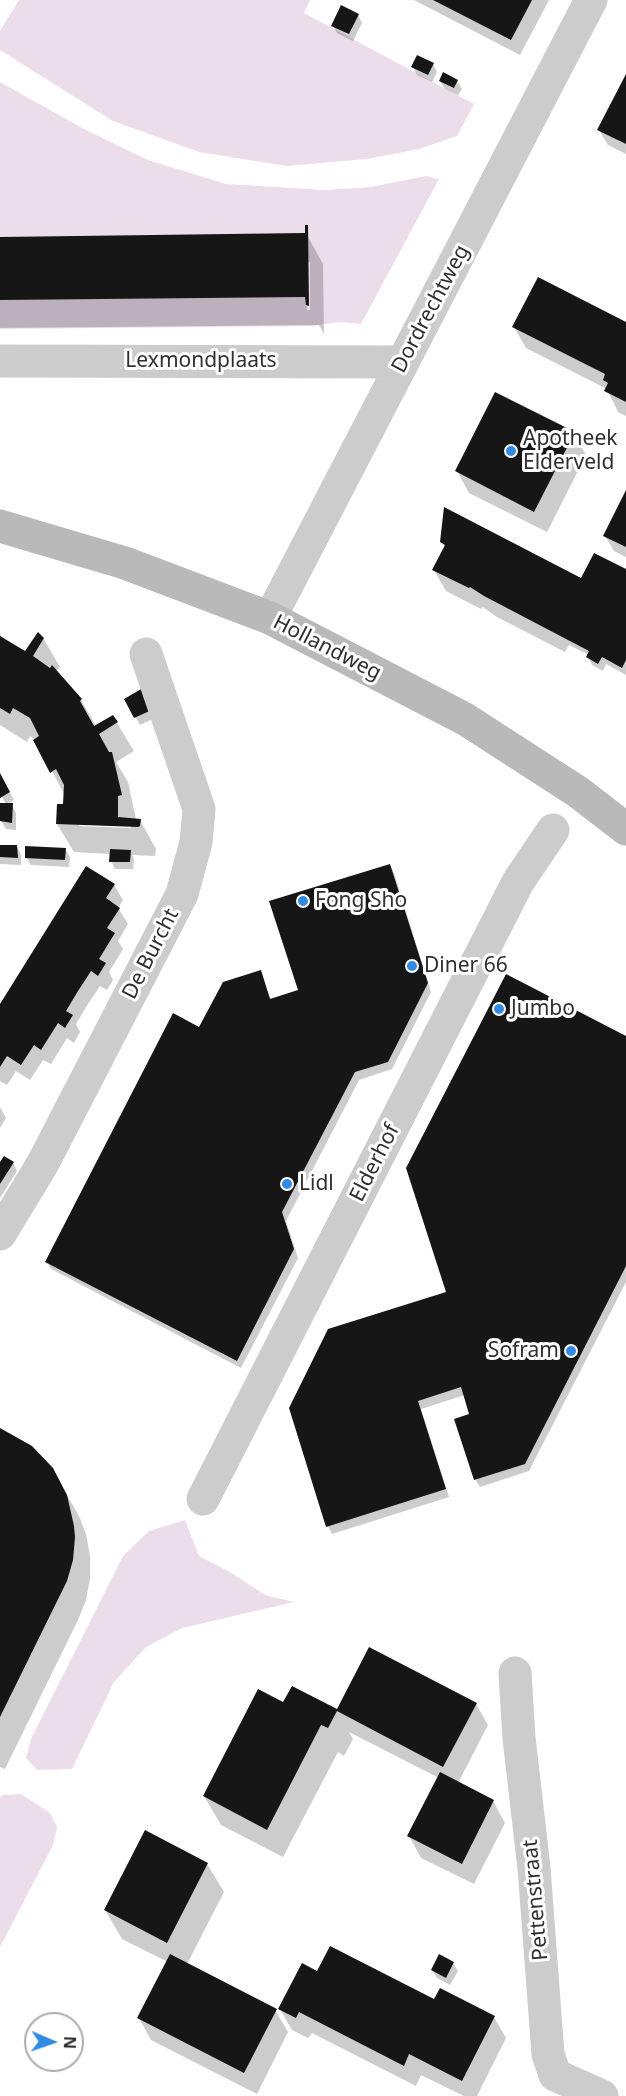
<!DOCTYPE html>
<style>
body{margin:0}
#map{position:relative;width:626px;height:2096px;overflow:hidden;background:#fff;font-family:"Noto Sans",sans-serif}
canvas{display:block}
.north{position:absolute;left:24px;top:2012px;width:60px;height:60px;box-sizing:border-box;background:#fff;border:2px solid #acacac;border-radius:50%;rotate:92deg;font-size:16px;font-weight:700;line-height:24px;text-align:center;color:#2f2f2f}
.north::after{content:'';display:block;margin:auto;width:21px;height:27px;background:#338ae3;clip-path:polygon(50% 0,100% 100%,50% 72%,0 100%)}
</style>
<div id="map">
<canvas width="626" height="2096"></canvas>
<div class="north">N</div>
</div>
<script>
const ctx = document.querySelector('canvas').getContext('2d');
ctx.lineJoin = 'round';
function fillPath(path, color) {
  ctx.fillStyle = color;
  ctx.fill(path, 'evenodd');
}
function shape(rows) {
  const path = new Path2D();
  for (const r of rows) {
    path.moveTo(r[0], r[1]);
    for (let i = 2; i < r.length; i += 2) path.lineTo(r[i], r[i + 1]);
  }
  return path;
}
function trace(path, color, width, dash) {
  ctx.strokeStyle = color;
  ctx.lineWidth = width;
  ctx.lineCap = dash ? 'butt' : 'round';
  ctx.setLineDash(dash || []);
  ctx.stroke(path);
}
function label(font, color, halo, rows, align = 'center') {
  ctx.font = font + ' "Noto Sans",sans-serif';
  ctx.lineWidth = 6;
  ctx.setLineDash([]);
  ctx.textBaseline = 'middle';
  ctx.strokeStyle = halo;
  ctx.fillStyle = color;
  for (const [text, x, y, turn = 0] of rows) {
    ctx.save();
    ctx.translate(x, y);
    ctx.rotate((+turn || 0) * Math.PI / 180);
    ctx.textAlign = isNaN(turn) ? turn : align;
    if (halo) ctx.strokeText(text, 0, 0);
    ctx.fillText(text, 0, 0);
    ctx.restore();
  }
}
fillPath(shape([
 [19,0,310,0,304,13,474,104,457,136,419,149,367,159,287,166,199,152,113,121,0,50,0,31],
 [0,82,84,129,148,160,226,184,325,190,371,187,426,176,439,179,361,324,339,322,313,326,0,329],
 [185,1520,199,1556,230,1572,265,1595,294,1602,182,1628,146,1647,114,1682,72,1769,37,1770,26,1758,31,1739,123,1556,149,1531],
 [21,1794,50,1813,57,1827,53,1845,0,1947,0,1798,3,1795]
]), '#ecddeb');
fillPath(shape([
 [414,0,549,0,520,55],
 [358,15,362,23,353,41,337,33,333,26],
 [433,64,437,72,432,82,417,75,413,67],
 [626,78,626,154,608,145,599,130],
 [440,81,457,81,462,89,458,95,445,89],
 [307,235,323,264,324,334,319,325,0,328,0,238],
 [307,262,310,262,310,310,307,310],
 [626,324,626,416,618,412,607,389,526,348,514,327],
 [574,434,586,455,547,532,469,493,457,471],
 [626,494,626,557,614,551,605,536],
 [442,542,582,580,626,571,626,675,606,664,603,671,592,665,588,657,589,655,569,645,565,652,497,617,483,607,481,609,446,591,434,570,445,547],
 [0,634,4,640,26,654,43,638,60,667,56,672,81,700,96,726,113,717,134,751,116,762,128,782,136,819,140,820,156,849,155,856,132,855,134,859,133,869,115,869,111,861,111,854,74,852,57,824,65,806,65,796,36,740,30,736,27,742,0,725],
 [79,823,131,825,131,828,79,826],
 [143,690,157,717,140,725,126,700],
 [0,775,14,800,6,804,12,805,16,813,16,830,6,829,1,821,6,804,0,794],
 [0,847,17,847,21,855,21,865,0,864],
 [65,849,70,857,69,867,31,865,26,857],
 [390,865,394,873,431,992,392,1069,359,1080,286,1221,298,1258,241,1368,51,1269,47,1262,200,1029,260,972,271,1000,299,991],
 [114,885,123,900,118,908,128,924,118,941,123,949,109,972,113,980,107,990,100,986,86,1007,76,1024,80,1032,74,1043,67,1038,51,1064,43,1060,30,1080,16,1071,7,1085,0,1081,0,1006],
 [626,1037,626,1282,529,1471,480,1487,475,1479,471,1415,465,1395,421,1409,449,1497,332,1534,328,1526,448,1293],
 [0,1107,6,1118,0,1128],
 [13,1163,17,1171,0,1198,0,1165],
 [0,1430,52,1469,79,1516,86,1534,90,1556,90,1579,86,1600,78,1620,5,1769,0,1767],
 [284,1704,338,1711,476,1704,488,1725,458,1783,493,1801,505,1823,474,1884,421,1858,409,1836,439,1778,349,1732,353,1739,344,1756,338,1752,283,1857,221,1825,204,1796],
 [207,1864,224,1892,187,1964,275,2010,288,2032,257,2094,151,2040,139,2018,168,1962,122,1939,105,1910],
 [440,1956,453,1963,458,1971,450,1985,437,1978,432,1970],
 [318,1973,494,2017,506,2038,477,2096,464,2096,421,2075,416,2086,312,2033,308,2038,292,2030,280,2009]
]), '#0003');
fillPath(shape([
 [433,0,532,0,511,40],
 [341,5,359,14,349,34,331,26],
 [417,55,434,63,428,75,411,67],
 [443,72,458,80,454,88,439,81],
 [626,74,626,144,597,130],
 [305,225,308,225,309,306,306,305,305,297,0,300,0,237,305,233],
 [538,277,626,322,626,402,604,391,608,383,603,380,605,374,512,327],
 [495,392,575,432,534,512,455,471],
 [626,490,626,547,603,536],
 [444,507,581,578,594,553,626,569,626,660,622,668,602,657,598,664,586,657,589,651,484,596,470,587,469,588,432,570,445,545,440,542],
 [38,632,44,638,33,656,50,668,52,665,82,699,80,701,94,726,113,715,118,722,99,734,109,752,112,752,122,795,118,796,118,817,141,819,140,826,138,827,56,824,57,804,63,804,64,785,56,769,50,773,33,740,39,736,30,718,13,708,10,714,0,708,0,636,25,651],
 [143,688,154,709,134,718,124,699],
 [0,773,10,792,0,798],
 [0,803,13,803,12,823,0,821],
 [0,845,17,845,18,858,0,857],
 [25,846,66,848,65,860,25,858],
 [110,849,131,850,130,862,109,862],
 [390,864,428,983,388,1062,355,1072,282,1212,294,1249,237,1361,45,1262,173,1013,199,1027,223,982,261,970,270,999,298,990,269,901],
 [86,866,115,884,106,898,120,908,107,928,115,933,99,959,106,963,98,976,91,971,78,991,66,1011,73,1015,65,1028,58,1023,41,1050,34,1045,21,1065,7,1056,0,1067,0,1004],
 [506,974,626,1036,626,1266,525,1464,474,1480,454,1419,469,1414,461,1387,418,1401,446,1489,326,1527,289,1408,328,1329,446,1292,406,1168],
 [4,1156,14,1162,0,1184,0,1162],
 [0,1428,32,1446,53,1468,67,1495,74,1526,75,1537,73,1560,67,1581,0,1717],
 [369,1647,477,1703,443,1767,337,1711,328,1728,321,1725,267,1830,203,1796,258,1689,283,1702,292,1686,337,1709],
 [440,1772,494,1800,462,1864,407,1836],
 [145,1830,208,1863,167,1943,104,1910],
 [330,1946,434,1999,440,1988,495,2016,462,2081,409,2054,404,2066,299,2012,296,2018,278,2009,302,1963,317,1971],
 [170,1954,277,2009,244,2073,137,2018],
 [439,1954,454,1962,446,1978,431,1970]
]), '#161616');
trace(shape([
 [0,361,403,362],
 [270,618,591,0],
 [0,1234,43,1163,182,894,196,842,199,809,146,654],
 [203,1499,518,882,553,830],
 [515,1673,519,1738,534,1868,548,2054,555,2075,602,2096]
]), '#ccc', 33);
trace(shape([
 [0,526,125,563,270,618,465,719,578,792,626,829]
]), '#b9b9b9', 33);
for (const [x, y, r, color] of [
 [511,451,6,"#338ae3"],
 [303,901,6,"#338ae3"],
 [412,966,6,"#338ae3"],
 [499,1009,6,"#338ae3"],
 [287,1184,6,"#338ae3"],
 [571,1351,6,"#338ae3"]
]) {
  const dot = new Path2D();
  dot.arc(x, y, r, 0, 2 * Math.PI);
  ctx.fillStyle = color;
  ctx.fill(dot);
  trace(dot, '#fff', 2);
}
label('21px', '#2f2f2f', '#fff', [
 ["Dordrechtweg",431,309,-62],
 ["Lexmondplaats",201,361],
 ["Hollandweg",327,648,27],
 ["De Burcht",151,954,-63],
 ["Elderhof",375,1163,-63],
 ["Pettenstraat",536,1900,-95]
]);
label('21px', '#2f2f2f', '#fff', [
 ["Apotheek",523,439],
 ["Elderveld",523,463],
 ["Fong Sho",315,901],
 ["Diner 66",424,966],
 ["Jumbo",511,1009],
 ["Lidl",299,1184],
 ["Sofram",559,1351,"right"]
], 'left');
</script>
